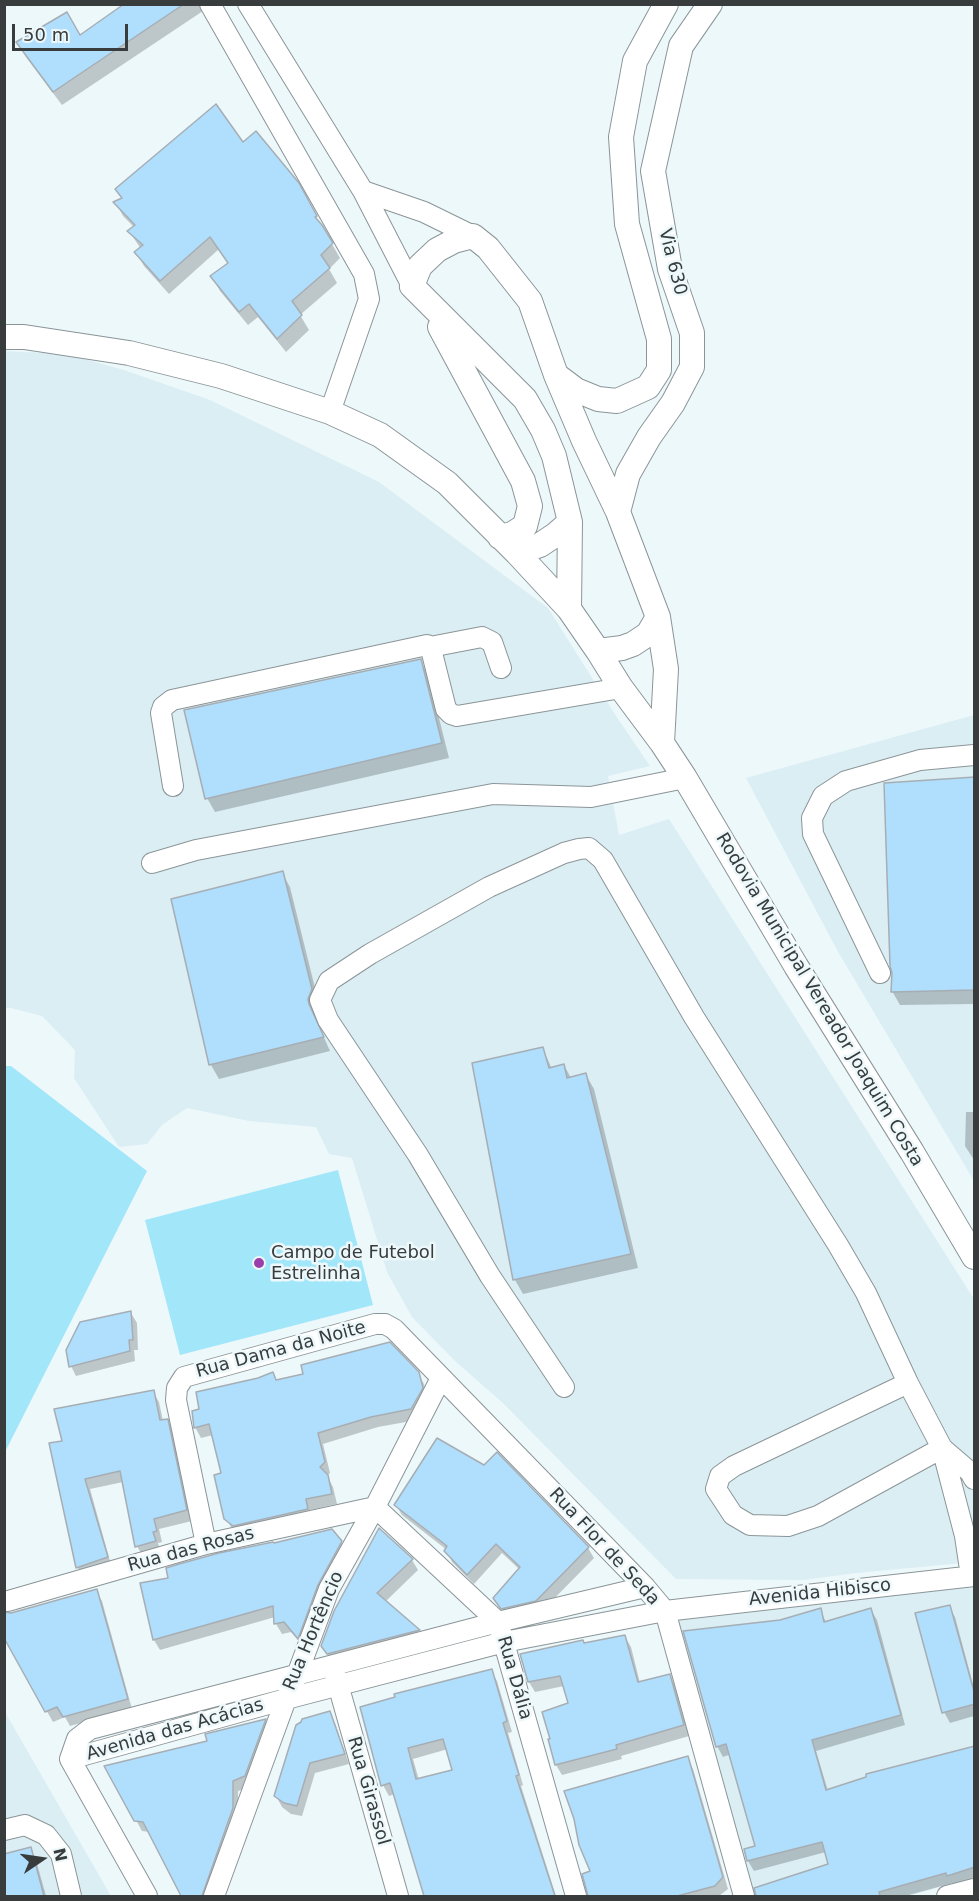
<!DOCTYPE html>
<meta charset="utf-8">
<style>
body{margin:0}
#map{position:relative;width:979px;height:1901px;overflow:hidden;background:#edf8fb;font-family:"DejaVu Sans",sans-serif}
canvas{display:block}
.frame{position:absolute;inset:0;border:6px solid #383c3d;pointer-events:none}
.north{position:absolute;left:12px;top:1829px;width:60px;height:60px;-webkit-text-stroke:4px #edf8fb;paint-order:stroke;rotate:77deg;font-size:16px;font-weight:700;line-height:24px;text-align:center;color:#383c3d}
.north::after{content:'';display:block;margin:auto;width:21px;height:27px;background:#383c3d;clip-path:polygon(50% 0,100% 100%,50% 72%,0 100%)}
.scale{position:absolute;left:12px;top:24px;width:116px;height:27px;box-sizing:border-box;border:3px solid #383c3d;border-top:0;padding-left:8px;font-size:18px;line-height:21px;white-space:nowrap;color:#383c3d;-webkit-text-stroke:4px #edf8fb;paint-order:stroke}
</style>
<div id="map">
<canvas width="979" height="1901"></canvas>
<div class="frame"></div>
<div class="north">N</div>
<div class="scale">50 m</div>
</div>
<script>
const ctx = document.querySelector('canvas').getContext('2d');
ctx.lineJoin = 'round';
function fillPath(path, color) {
  ctx.fillStyle = color;
  ctx.fill(path, 'evenodd');
}
function shape(rows) {
  const path = new Path2D();
  for (const r of rows) {
    path.moveTo(r[0], r[1]);
    for (let i = 2; i < r.length; i += 2) path.lineTo(r[i], r[i + 1]);
  }
  return path;
}
function trace(path, color, width, dash) {
  ctx.strokeStyle = color;
  ctx.lineWidth = width;
  ctx.lineCap = dash ? 'butt' : 'round';
  ctx.setLineDash(dash || []);
  ctx.stroke(path);
}
function label(font, color, halo, rows, align = 'center') {
  ctx.font = font + ' "DejaVu Sans",sans-serif';
  ctx.lineWidth = 5;
  ctx.setLineDash([]);
  ctx.textBaseline = 'middle';
  ctx.strokeStyle = halo;
  ctx.fillStyle = color;
  for (const [text, x, y, turn = 0] of rows) {
    ctx.save();
    ctx.translate(x, y);
    ctx.rotate((+turn || 0) * Math.PI / 180);
    ctx.textAlign = isNaN(turn) ? turn : align;
    if (halo) ctx.strokeText(text, 0, 0);
    ctx.fillText(text, 0, 0);
    ctx.restore();
  }
}
fillPath(shape([
 [4,351,66,354,124,370,210,400,379,482,548,608,616,716,650,766,608,776,619,835,669,819,974,1299,974,1562,856,1573,804,1580,676,1579,504,1404,455,1361,412,1317,387,1272,352,1158,329,1154,316,1127,249,1121,187,1108,162,1125,147,1144,119,1147,74,1078,75,1050,42,1016,11,1008,5,1008],
 [974,715,974,1181,837,950,746,778],
 [974,1584,974,1877,909,1896,750,1896,672,1614],
 [5,1712,111,1896,5,1896]
]), '#dbeef4');
fillPath(shape([
 [5,1066,11,1066,147,1171,5,1452],
 [338,1170,373,1305,180,1355,145,1220]
]), '#a2e6f9');
fillPath(shape([
 [127,4,199,4,203,11,62,105,26,57,18,43,79,37],
 [243,145,297,184,340,258,329,269,337,283,300,315,309,330,286,352,258,317,248,325,220,291,212,277,229,264,219,249,169,294,144,266,136,252,141,249,129,231,134,227,123,216,116,203],
 [420,660,428,674,449,758,215,812,207,798],
 [974,779,974,1004,900,1005,892,991],
 [282,873,290,887,319,1004,315,1014,316,1020,330,1051,219,1079,211,1065,173,900],
 [543,1049,552,1069,564,1065,571,1078,586,1075,594,1089,638,1268,523,1294,515,1280,474,1065],
 [966,1112,974,1112,974,1160,965,1146],
 [131,1313,137,1323,138,1350,134,1350,135,1361,76,1376,71,1366],
 [417,1372,424,1384,428,1399,417,1420,378,1427,323,1444,330,1473,327,1476,333,1487,337,1504,310,1510,313,1520,232,1529,226,1518,223,1474,213,1435,201,1438,195,1427,258,1379,273,1374,277,1382],
 [153,1392,159,1402,163,1421,167,1420,173,1431,192,1521,159,1529,162,1542,158,1543,161,1552,143,1557,137,1546,123,1482,90,1489,112,1568,83,1578,78,1568,51,1445,63,1442],
 [484,1467,588,1548,594,1558,542,1611,509,1619,494,1598,520,1570,502,1553,474,1584,452,1562,447,1550,402,1515,396,1505],
 [380,1530,412,1560,418,1570,385,1602,418,1631,424,1641,329,1657,322,1646],
 [341,1542,347,1553,304,1647,291,1632,282,1634,276,1624,275,1617,160,1650,154,1640,142,1584],
 [96,1591,102,1601,132,1709,70,1726,65,1717,53,1722,4,1635,11,1614],
 [949,1607,955,1617,974,1688,974,1716,950,1723,944,1712],
 [820,1610,826,1622,871,1610,877,1620,905,1725,816,1751,828,1791,974,1747,974,1879,954,1885,953,1883,905,1896,759,1896,757,1889,830,1865,826,1852,754,1871,748,1861,745,1850,756,1847,731,1754,723,1757,717,1746,780,1621],
 [625,1637,631,1647,640,1683,669,1675,675,1686,689,1736,621,1756,622,1759,562,1775,556,1765,549,1740,570,1704,564,1686,535,1692,529,1682,584,1645],
 [491,1671,497,1681,512,1732,508,1733,523,1785,521,1786,556,1896,425,1896,395,1794,389,1796,383,1785,362,1708],
 [448,1749,454,1771,419,1780,413,1759],
 [329,1713,335,1723,349,1764,315,1773,302,1816,291,1814,282,1807,276,1796],
 [265,1721,271,1731,250,1787,238,1791,238,1820,210,1896,183,1896,150,1832,142,1831,107,1767,208,1742],
 [687,1758,693,1769,728,1889,719,1896,590,1896,584,1875,592,1872],
 [30,1849,36,1860,46,1896,4,1896,4,1856]
]), '#0003');
const building = shape([
 [124,4,184,4,53,92,16,42,67,12,80,35,124,4],
 [216,104,243,142,256,131,299,183,317,216,315,217,322,225,333,243,321,255,330,268,292,301,302,315,277,339,249,304,239,312,210,276,228,263,210,237,160,281,134,252,143,245,127,231,135,225,113,202,122,198,115,189,216,104],
 [421,659,442,743,205,799,184,710,421,659],
 [975,777,975,990,891,992,892,973,890,966,884,783,975,777],
 [283,871,312,989,308,999,309,1004,324,1037,209,1065,171,899,283,871],
 [543,1047,549,1068,564,1064,567,1078,586,1073,631,1254,513,1280,472,1063,543,1047],
 [131,1311,133,1340,129,1340,130,1351,69,1367,66,1350,80,1322,131,1311],
 [390,1342,419,1372,423,1388,411,1409,371,1417,318,1433,325,1462,320,1467,328,1475,332,1494,306,1499,308,1509,233,1526,224,1519,214,1475,221,1473,209,1424,194,1428,192,1411,199,1409,196,1392,258,1378,273,1372,276,1380,303,1374,301,1365,390,1342],
 [154,1390,160,1420,168,1419,187,1510,154,1519,157,1531,153,1532,156,1541,135,1547,120,1471,85,1479,108,1557,76,1568,49,1443,62,1441,54,1409,154,1390],
 [437,1438,484,1465,497,1452,589,1547,536,1601,501,1609,493,1598,520,1567,496,1544,467,1575,444,1551,447,1546,394,1505,437,1438],
 [379,1528,413,1559,377,1593,420,1630,327,1654,321,1646,334,1611,379,1528],
 [332,1529,342,1541,318,1585,298,1639,284,1622,274,1624,273,1606,153,1640,140,1583,168,1578,166,1568,179,1564,219,1553,273,1542,274,1543,332,1529],
 [97,1589,128,1699,63,1717,57,1707,45,1712,4,1638,4,1612,11,1613,97,1589],
 [950,1605,975,1695,975,1704,942,1713,915,1613,950,1605],
 [821,1608,824,1622,871,1608,901,1715,812,1740,826,1790,866,1777,866,1774,975,1746,975,1867,947,1876,946,1873,879,1892,880,1896,756,1896,754,1888,828,1864,822,1842,747,1861,744,1849,755,1846,726,1744,716,1747,683,1631,780,1620,821,1608],
 [625,1635,638,1682,670,1674,684,1725,616,1745,617,1749,555,1765,548,1739,550,1739,542,1712,568,1703,560,1676,528,1682,520,1654,583,1640,584,1643,625,1635],
 [492,1669,507,1721,503,1723,519,1775,516,1776,555,1896,424,1896,390,1783,381,1786,360,1707,395,1697,394,1694,492,1669],
 [443,1739,452,1770,416,1779,408,1748,443,1739],
 [330,1711,345,1754,310,1763,297,1806,284,1803,274,1796,296,1725,301,1722,302,1719,330,1711],
 [266,1719,245,1776,233,1781,233,1808,202,1896,181,1896,143,1822,134,1821,104,1766,207,1741,205,1734,266,1719],
 [688,1756,723,1877,715,1886,677,1896,588,1896,582,1874,590,1871,579,1845,574,1819,564,1791,688,1756],
 [31,1847,44,1896,4,1896,4,1854,31,1847]
]);
fillPath(building, '#b0defd');
trace(building, '#a6aeb4', 1.5);
const minor = shape([
 [210,4,364,274,369,299,330,412],
 [248,4,363,191,412,286],
 [363,191,424,212,473,236],
 [430,647,482,637,492,642,501,668],
 [173,786,161,713,163,707,172,700,427,645,431,649,446,709,451,714,457,716,621,688],
 [152,863,196,850,493,794,591,797,685,778],
 [880,973,813,834,812,818,823,796,846,781,920,760,974,755],
 [908,1383,734,1466,720,1476,716,1489,733,1515,750,1525,788,1526,818,1516,942,1448,965,1536,971,1576],
 [564,1387,490,1276,418,1155,328,1020,320,1000,329,981,370,954,489,887,564,853,579,849,589,848,603,860,694,1017,838,1245,866,1293,908,1383,942,1448,970,1472,974,1479],
 [206,1544,176,1400,177,1388,184,1377,375,1324,385,1324,394,1329,645,1587,665,1611,744,1896],
 [8,1601,206,1544,375,1507,498,1622,576,1896],
 [335,1674,398,1896],
 [70,1759,286,1699,504,1642,665,1611,974,1576],
 [70,1759,77,1739,90,1729,498,1622,645,1587],
 [70,1759,147,1896],
 [4,1830,25,1825,46,1835,61,1854,71,1896],
 [214,1896,286,1699,297,1675,329,1589,375,1507,441,1378],
 [947,1896,974,1889]
]);
const major = shape([
 [440,327,523,481,530,506,525,526,512,534,500,537],
 [4,337,24,337,129,353,221,376,330,412,380,435,447,483,517,553,569,609,598,651,621,688,662,743,685,778,796,966,912,1152,974,1257],
 [556,375,576,390,598,399,617,401,648,387,659,370,659,339,627,224,621,137,635,61,666,4],
 [618,512,628,474,649,437,673,403,692,367,692,333,670,269,653,171,681,46,710,4],
 [517,553,540,545,555,535,570,522],
 [569,609,570,522,554,456,543,430,525,399,412,286,420,266,437,250,454,241,473,236,488,248,530,301,556,375,584,441,618,512,658,617,666,669,662,743],
 [598,651,622,648,633,644,648,634,658,617]
]);
trace(minor, '#8b9598', 22);
trace(major, '#8b9598', 26);
trace(minor, '#fff', 20);
trace(major, '#fff', 24);
for (const [x, y, r, color] of [
 [259,1263,6,"#9a3fa9"]
]) {
  const dot = new Path2D();
  dot.arc(x, y, r, 0, 2 * Math.PI);
  ctx.fillStyle = color;
  ctx.fill(dot);
  trace(dot, '#edf8fb', 2);
}
label('18px', '#383c3d', '#edf8fb', [
 ["Via 630",672,262,76],
 ["Rodovia Municipal Vereador Joaquim Costa",819,1000,59],
 ["Rua Dama da Noite",281,1350,-15],
 ["Rua Flor de Seda",604,1547,47],
 ["Rua das Rosas",191,1550,-15],
 ["Avenida Hibisco",820,1593,-6],
 ["Rua Hortêncio",314,1631,-67],
 ["Rua Dália",514,1678,74],
 ["Avenida das Acácias",175,1730,-16],
 ["Rua Girassol",368,1791,74]
]);
label('18px', '#383c3d', '#edf8fb', [
 ["Campo de Futebol",271,1253],
 ["Estrelinha",271,1274]
], 'left');
</script>
